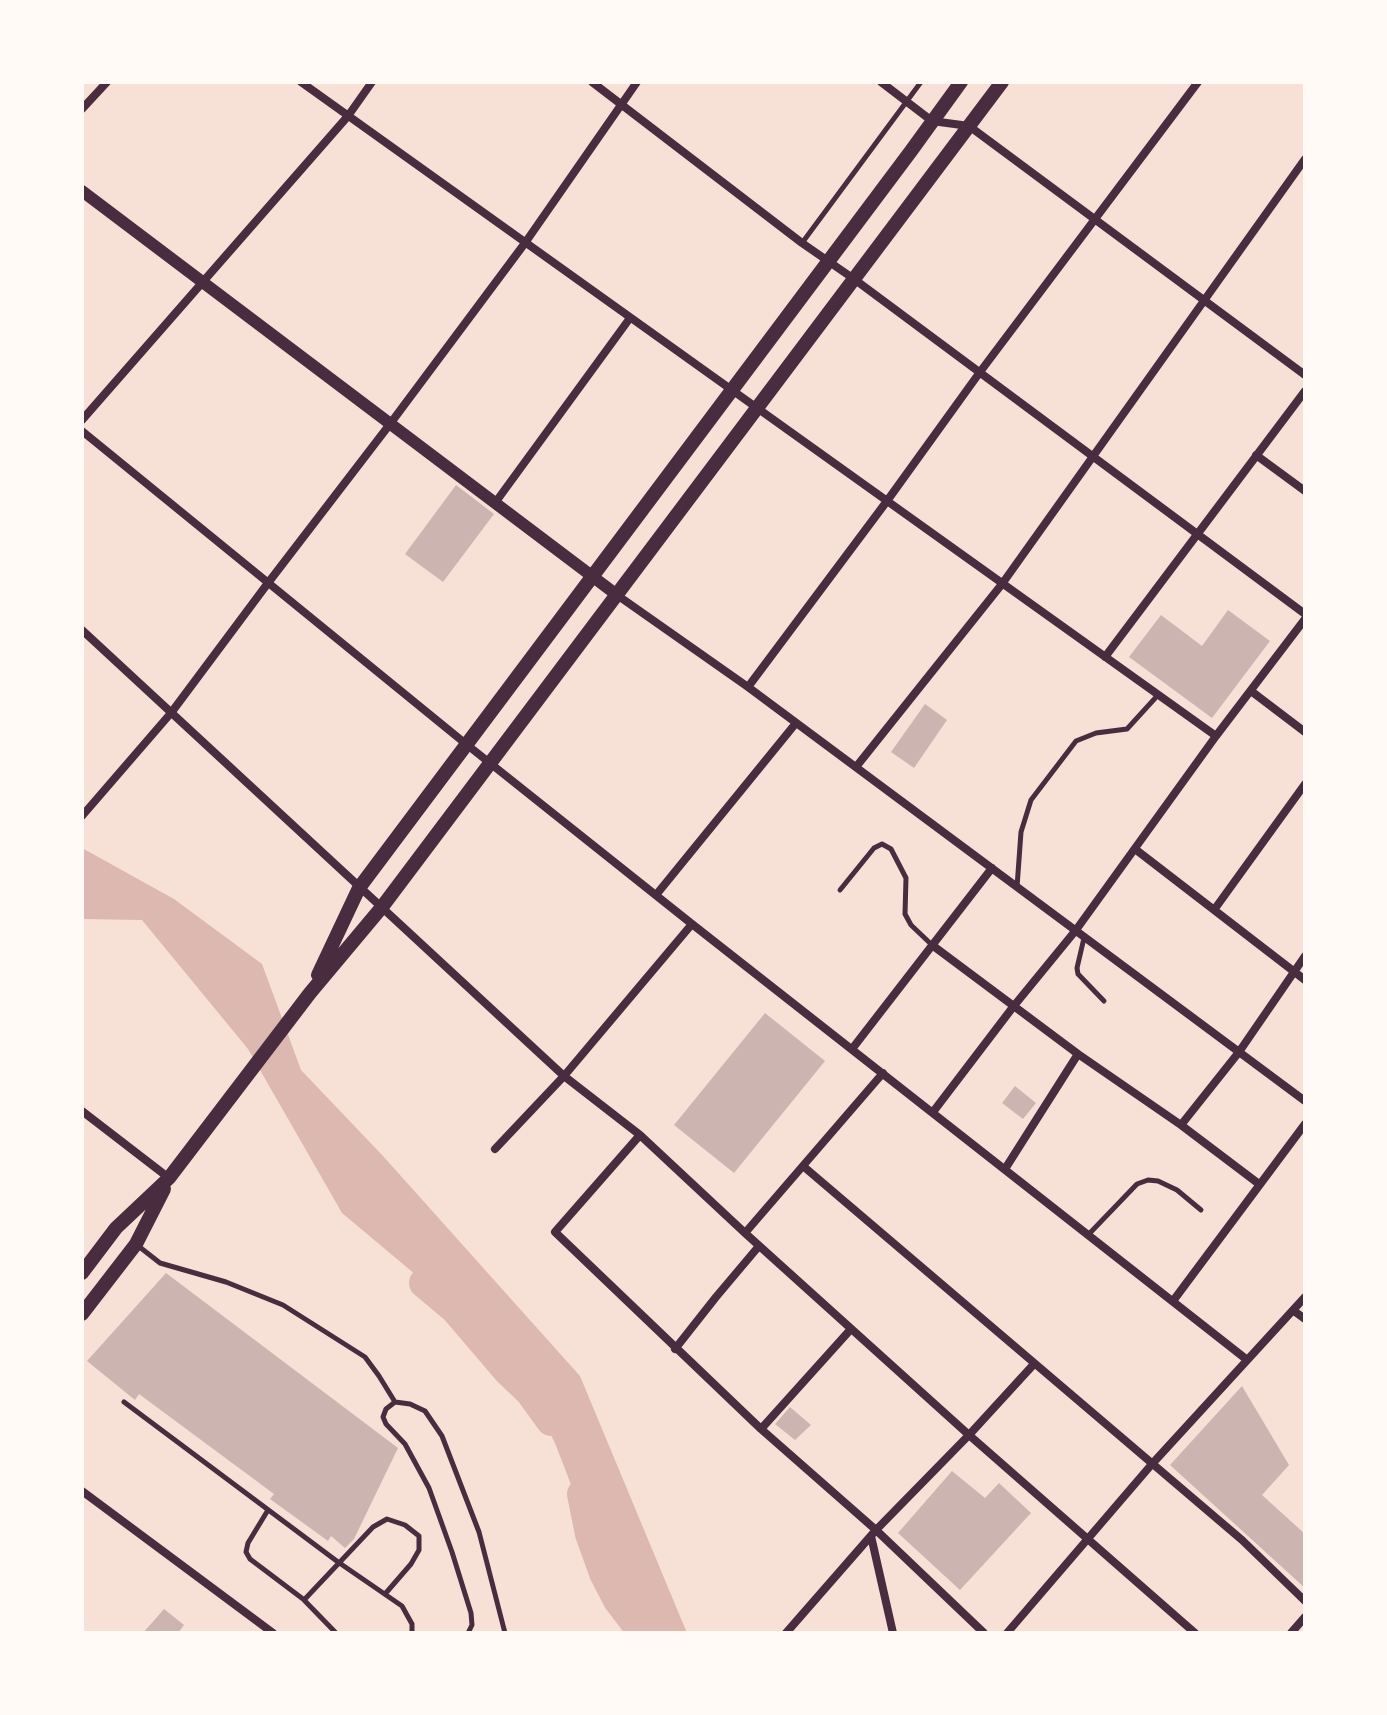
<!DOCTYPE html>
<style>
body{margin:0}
#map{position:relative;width:1387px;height:1715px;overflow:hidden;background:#f7e1d7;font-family:Ubuntu,sans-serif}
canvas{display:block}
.frame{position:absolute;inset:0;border:84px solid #fffaf5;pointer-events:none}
</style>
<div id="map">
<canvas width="1387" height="1715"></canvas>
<div class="frame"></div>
</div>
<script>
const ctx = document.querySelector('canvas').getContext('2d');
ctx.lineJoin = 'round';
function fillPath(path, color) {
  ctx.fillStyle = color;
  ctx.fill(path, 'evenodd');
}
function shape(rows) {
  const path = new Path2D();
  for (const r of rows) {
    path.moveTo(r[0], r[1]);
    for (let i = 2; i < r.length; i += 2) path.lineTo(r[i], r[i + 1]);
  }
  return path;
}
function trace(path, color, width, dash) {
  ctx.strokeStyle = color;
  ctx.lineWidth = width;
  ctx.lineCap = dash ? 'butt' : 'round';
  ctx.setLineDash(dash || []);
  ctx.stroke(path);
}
fillPath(shape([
 [82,848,174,899,262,964,301,1070,383,1156,580,1376,687,1633,638,1633,590,1534,555,1443,508,1352,342,1213,248,1049,142,920,82,919]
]), '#dcb8b0');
trace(shape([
 [424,1283,455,1309,508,1371,530,1392,551,1421],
 [582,1494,590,1534,604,1573,618,1600,643,1633]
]), '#dcb8b0', 30);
fillPath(shape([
 [456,485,494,514,443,582,405,554],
 [1228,610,1270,641,1212,718,1129,657,1161,615,1202,646],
 [925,704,947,720,914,768,891,752],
 [765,1013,825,1061,734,1173,674,1125],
 [1015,1086,1036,1103,1023,1119,1002,1103],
 [166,1273,398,1448,354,1539,345,1548,331,1536,328,1541,270,1499,274,1494,139,1394,135,1400,87,1361],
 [1242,1386,1289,1465,1262,1495,1305,1534,1305,1588,1170,1465],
 [790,1407,811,1425,795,1440,775,1424],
 [952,1471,985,1498,999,1483,1031,1513,960,1590,898,1533],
 [164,1609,184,1625,178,1633,143,1633]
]), '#ccb4b1');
trace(shape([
 [802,243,921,82],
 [1017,887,1021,832,1031,800,1076,741,1096,733,1127,729,1158,695],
 [840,890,874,848,882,844,891,849,906,878,905,914,911,925,932,945],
 [1084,938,1077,968,1078,974,1104,1001],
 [1088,1235,1137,1184,1148,1180,1158,1181,1177,1190,1201,1210],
 [137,1245,160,1263,226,1282,283,1305,365,1357,379,1376,395,1402],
 [124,1402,338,1562,402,1606,412,1624,412,1633],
 [268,1510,248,1543,246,1552,250,1559,303,1599],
 [336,1633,304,1600,373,1527,387,1519,405,1525,419,1536,419,1550,411,1564,385,1594],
 [468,1633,472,1625,471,1613,452,1552,429,1488,405,1444,386,1424,383,1417,386,1409,395,1402,410,1404,425,1411,442,1436,479,1532,505,1633]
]), '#4a2c40', 5);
trace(shape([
 [301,82,1216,736],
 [592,82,802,243,854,279,1305,614],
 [881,82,932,121,969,126,1305,375],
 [82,109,107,82],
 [82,420,348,116,372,82],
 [82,431,466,744,692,924,1246,1359],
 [1256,455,1305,491],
 [495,503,630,318],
 [617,595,748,687,1305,1101],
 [82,630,564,1076,640,1135,745,1233,969,1435,1195,1633],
 [1105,657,1305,391],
 [748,687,887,501,980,372,1198,82],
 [1251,691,1305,732],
 [856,767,1002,584,1305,159],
 [82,816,171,713,268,583,390,424,525,243,637,82],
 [1135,849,1305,980],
 [656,895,796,723],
 [1214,910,1305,784],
 [932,945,1078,1054,1181,1125,1259,1184],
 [852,1049,992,868],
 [82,1111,169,1178],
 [933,1112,1013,1007,1076,930,1216,736,1305,619],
 [1181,1125,1239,1052,1305,956],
 [640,1135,555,1232,761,1429,876,1530,984,1633],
 [495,1149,564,1076,692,924],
 [803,1166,1242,1540,1305,1601],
 [1005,1169,1078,1054],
 [745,1233,883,1073],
 [1173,1301,1305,1124],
 [1294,1311,1305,1319],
 [675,1349,716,1297,759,1246],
 [761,1429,851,1329],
 [82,1491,273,1633],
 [871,1536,893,1633],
 [786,1633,876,1530,969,1435,1034,1364],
 [1007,1633,1152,1464,1305,1297],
 [1291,1633,1305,1617]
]), '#4a2c40', 8);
trace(shape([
 [82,191,617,595]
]), '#4a2c40', 12);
trace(shape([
 [318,975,359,888,911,151,961,82],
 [82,1273,116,1228,169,1178,310,993,382,907,1002,82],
 [82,1314,136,1244,164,1189]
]), '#4a2c40', 14);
</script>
